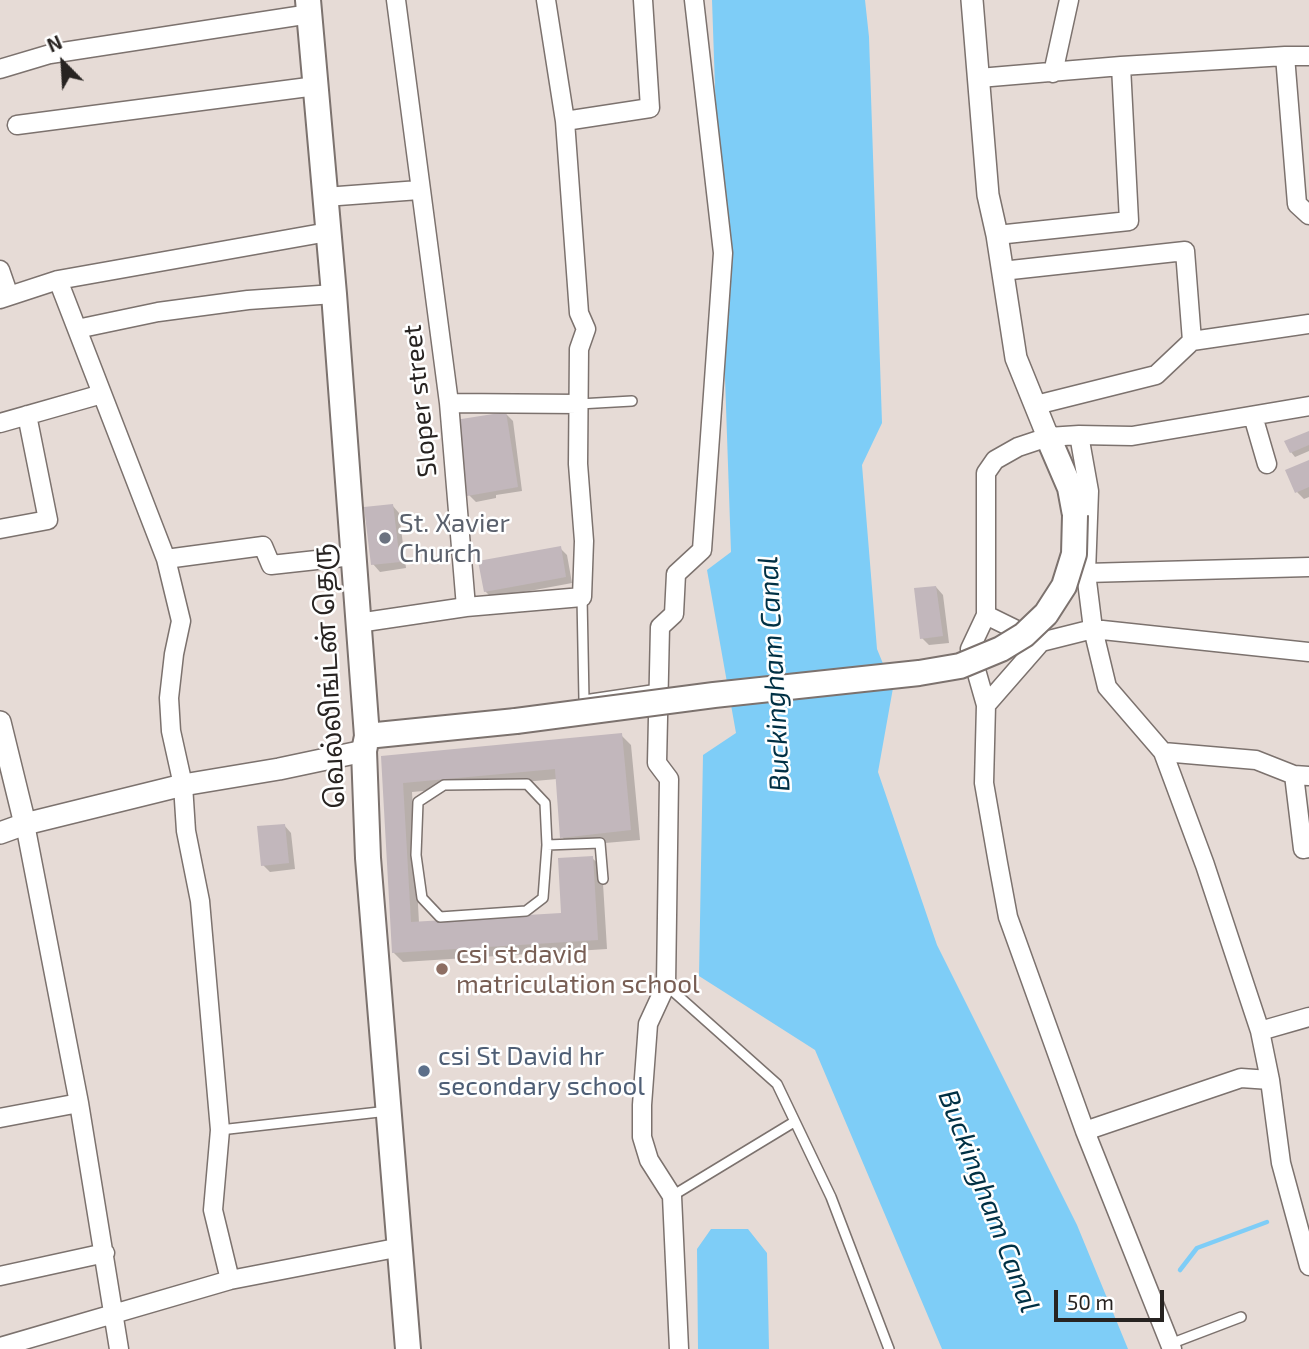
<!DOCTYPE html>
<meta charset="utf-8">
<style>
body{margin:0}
#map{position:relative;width:1309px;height:1349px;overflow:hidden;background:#e6dbd6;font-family:"Exo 2",sans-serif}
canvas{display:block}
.north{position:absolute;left:28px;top:28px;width:70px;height:70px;-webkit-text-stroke:5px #fff;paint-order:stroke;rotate:336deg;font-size:19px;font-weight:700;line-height:28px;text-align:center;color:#272321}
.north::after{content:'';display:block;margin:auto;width:24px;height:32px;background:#272321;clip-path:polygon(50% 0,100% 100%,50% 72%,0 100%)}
.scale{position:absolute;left:1054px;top:1290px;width:110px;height:32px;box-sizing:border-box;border:4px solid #272321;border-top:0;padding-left:9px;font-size:21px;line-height:24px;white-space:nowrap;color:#272321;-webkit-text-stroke:5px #fff;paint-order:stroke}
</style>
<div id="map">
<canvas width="1309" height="1349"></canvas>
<div class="north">N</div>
<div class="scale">50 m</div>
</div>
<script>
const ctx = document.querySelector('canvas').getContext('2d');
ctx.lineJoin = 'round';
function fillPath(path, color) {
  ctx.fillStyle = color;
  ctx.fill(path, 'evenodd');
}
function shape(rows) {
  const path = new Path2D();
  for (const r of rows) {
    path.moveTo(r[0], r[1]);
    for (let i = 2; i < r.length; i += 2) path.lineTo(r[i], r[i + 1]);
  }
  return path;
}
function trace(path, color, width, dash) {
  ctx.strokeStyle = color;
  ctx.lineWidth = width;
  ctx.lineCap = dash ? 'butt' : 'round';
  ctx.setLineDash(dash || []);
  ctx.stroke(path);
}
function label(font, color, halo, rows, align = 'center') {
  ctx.font = font + ' "Exo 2","Noto Sans Tamil",sans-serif';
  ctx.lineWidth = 5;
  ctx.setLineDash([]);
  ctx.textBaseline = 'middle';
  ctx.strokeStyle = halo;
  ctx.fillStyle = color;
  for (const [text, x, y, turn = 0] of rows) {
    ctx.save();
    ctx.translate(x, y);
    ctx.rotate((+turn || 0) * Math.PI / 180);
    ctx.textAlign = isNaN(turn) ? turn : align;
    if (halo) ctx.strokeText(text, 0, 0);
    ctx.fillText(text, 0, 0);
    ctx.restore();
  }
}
fillPath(shape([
 [712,0,865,0,869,37,882,423,862,465,877,649,893,688,878,772,937,945,1077,1225,1128,1349,942,1349,815,1050,699,976,703,755,736,733,707,570,731,552],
 [711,1229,748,1229,767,1253,769,1349,698,1349,697,1249]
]), '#7ecdf7');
fillPath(shape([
 [505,413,513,421,522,491,496,495,496,498,476,502,469,495],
 [1309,432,1309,451,1295,457,1291,452],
 [1309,462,1309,497,1304,499,1297,492],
 [392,505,399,513,406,568,380,572,373,564],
 [560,548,567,555,572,583,492,598,485,591],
 [936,587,943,595,949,643,929,645,922,638],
 [621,735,631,745,640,840,605,843,600,838,600,841,569,844,562,837,557,779,412,792,419,923,563,914,592,858,602,867,607,949,403,962,393,952,383,757],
 [284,825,291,833,295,869,270,872,263,865]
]), '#0003');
trace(shape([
 [1180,1270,1197,1248,1267,1222]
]), '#7ecdf7', 4.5);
fillPath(shape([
 [506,412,518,487,467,496,455,420],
 [1309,431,1309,445,1290,453,1284,441],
 [1309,460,1309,487,1295,493,1285,470],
 [393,504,400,562,371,565,364,507],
 [561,546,566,577,484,592,478,561],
 [936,586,943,636,920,639,914,588],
 [622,733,631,830,560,838,555,769,403,783,411,922,561,913,558,858,593,856,598,940,392,953,381,756],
 [285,824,289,863,261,866,257,826]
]), '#c2b7bc');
const service = shape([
 [579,404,632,401],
 [582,597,584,700,658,689],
 [547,845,545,803,527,784,444,785,418,802,416,855,422,898,440,917,526,911,543,898,547,845,600,843,603,879],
 [666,985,777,1084,831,1197,889,1349],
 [220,1130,388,1111],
 [672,1196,794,1122],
 [1170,1344,1241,1317]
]);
const minor = shape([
 [396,0,449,403,466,607],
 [1285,56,1309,56],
 [0,69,50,54,310,14],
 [1053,73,1069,0],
 [979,78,1121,66,1285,56,1297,204,1309,215],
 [565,121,650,108,643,0],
 [17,125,316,86],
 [325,197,419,190],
 [997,235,1129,221,1121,66],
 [0,270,9,296],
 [1002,271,1185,251,1192,341,1309,324],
 [58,280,166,559,263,546,271,565,353,556],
 [0,299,58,280,328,232],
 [77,329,158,312,248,300,334,294],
 [449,403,579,404],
 [1036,405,1156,375,1192,341],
 [1309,406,1132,436,1079,435,1089,491,1086,573,1093,629,1107,687,1163,752,1205,865,1260,1031,1270,1080,1281,1163,1309,1266],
 [1253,416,1267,464],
 [0,423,102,394],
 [1079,435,1048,437,1018,447,995,460,986,473,986,615,1041,642,1093,629,1309,652],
 [0,529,48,520,27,415],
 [166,559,181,621,174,654,169,698,171,731,183,785,186,831,200,901,220,1130,213,1210,230,1280],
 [1086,573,1309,567],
 [358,623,466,607,582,597,584,541,578,464,579,349,586,329,579,313,565,121,546,0],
 [1041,642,986,705,984,783,998,863,1008,917,1085,1131,1172,1349],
 [986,705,970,649,986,615],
 [1163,752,1256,760,1294,775,1309,776],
 [1294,775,1303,849,1309,848],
 [25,824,79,1103,119,1349],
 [1260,1031,1309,1017],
 [0,1118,79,1103],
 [1085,1131,1241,1078,1270,1080],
 [0,1276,105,1253],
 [0,1347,230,1280,401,1247,402,1256],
 [679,1349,672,1196,649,1160,642,1137,642,1105,648,1024,666,985,669,779,657,763,660,627,674,614,676,574,702,550,723,253,694,0]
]);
const tertiary = shape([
 [972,0,988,195,997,235,1016,358,1048,437],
 [0,722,25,824],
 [0,833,25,824,183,785,279,769,364,751]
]);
const secondary = shape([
 [308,0,334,294,367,736,364,751,368,858,408,1349],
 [1048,437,1070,488,1075,515],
 [367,736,516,721]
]);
trace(service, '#7c726e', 12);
trace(minor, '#7c726e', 21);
trace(tertiary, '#7c726e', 24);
trace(secondary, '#7c726e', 28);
trace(service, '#fff', 9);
trace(minor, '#fff', 18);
trace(tertiary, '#fff', 21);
trace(secondary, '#fff', 24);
const secondaryBridge = shape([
 [516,721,714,695,919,673,960,666,1001,649,1024,635,1046,614,1064,586,1074,554,1075,515]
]);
trace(secondaryBridge, '#7c726e', 28, []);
trace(secondaryBridge, '#fff', 24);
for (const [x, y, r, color] of [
 [385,538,7,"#6b7280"],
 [442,969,7,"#8d6e63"],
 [424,1071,7,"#5c6f8a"]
]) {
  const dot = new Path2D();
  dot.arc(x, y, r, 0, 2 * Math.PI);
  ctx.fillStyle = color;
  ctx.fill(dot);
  trace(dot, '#fff', 2.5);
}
label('26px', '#272321', '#fff', [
 ["Sloper street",420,401,-96],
 ["வெல்லிங்டன் தெரு",329,676,-93]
]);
label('26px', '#5b616d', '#fff', [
 ["St. Xavier",399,523],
 ["Church",399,553]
], 'left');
label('26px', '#785e54', '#fff', [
 ["csi st.david",456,954],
 ["matriculation school",456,984]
], 'left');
label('26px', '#4e5e75', '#fff', [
 ["csi St David hr",438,1056],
 ["secondary school",438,1086]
], 'left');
label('italic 28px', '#003044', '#fff', [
 ["Buckingham Canal",774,674,-93],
 ["Buckingham Canal",989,1201,69]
]);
</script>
